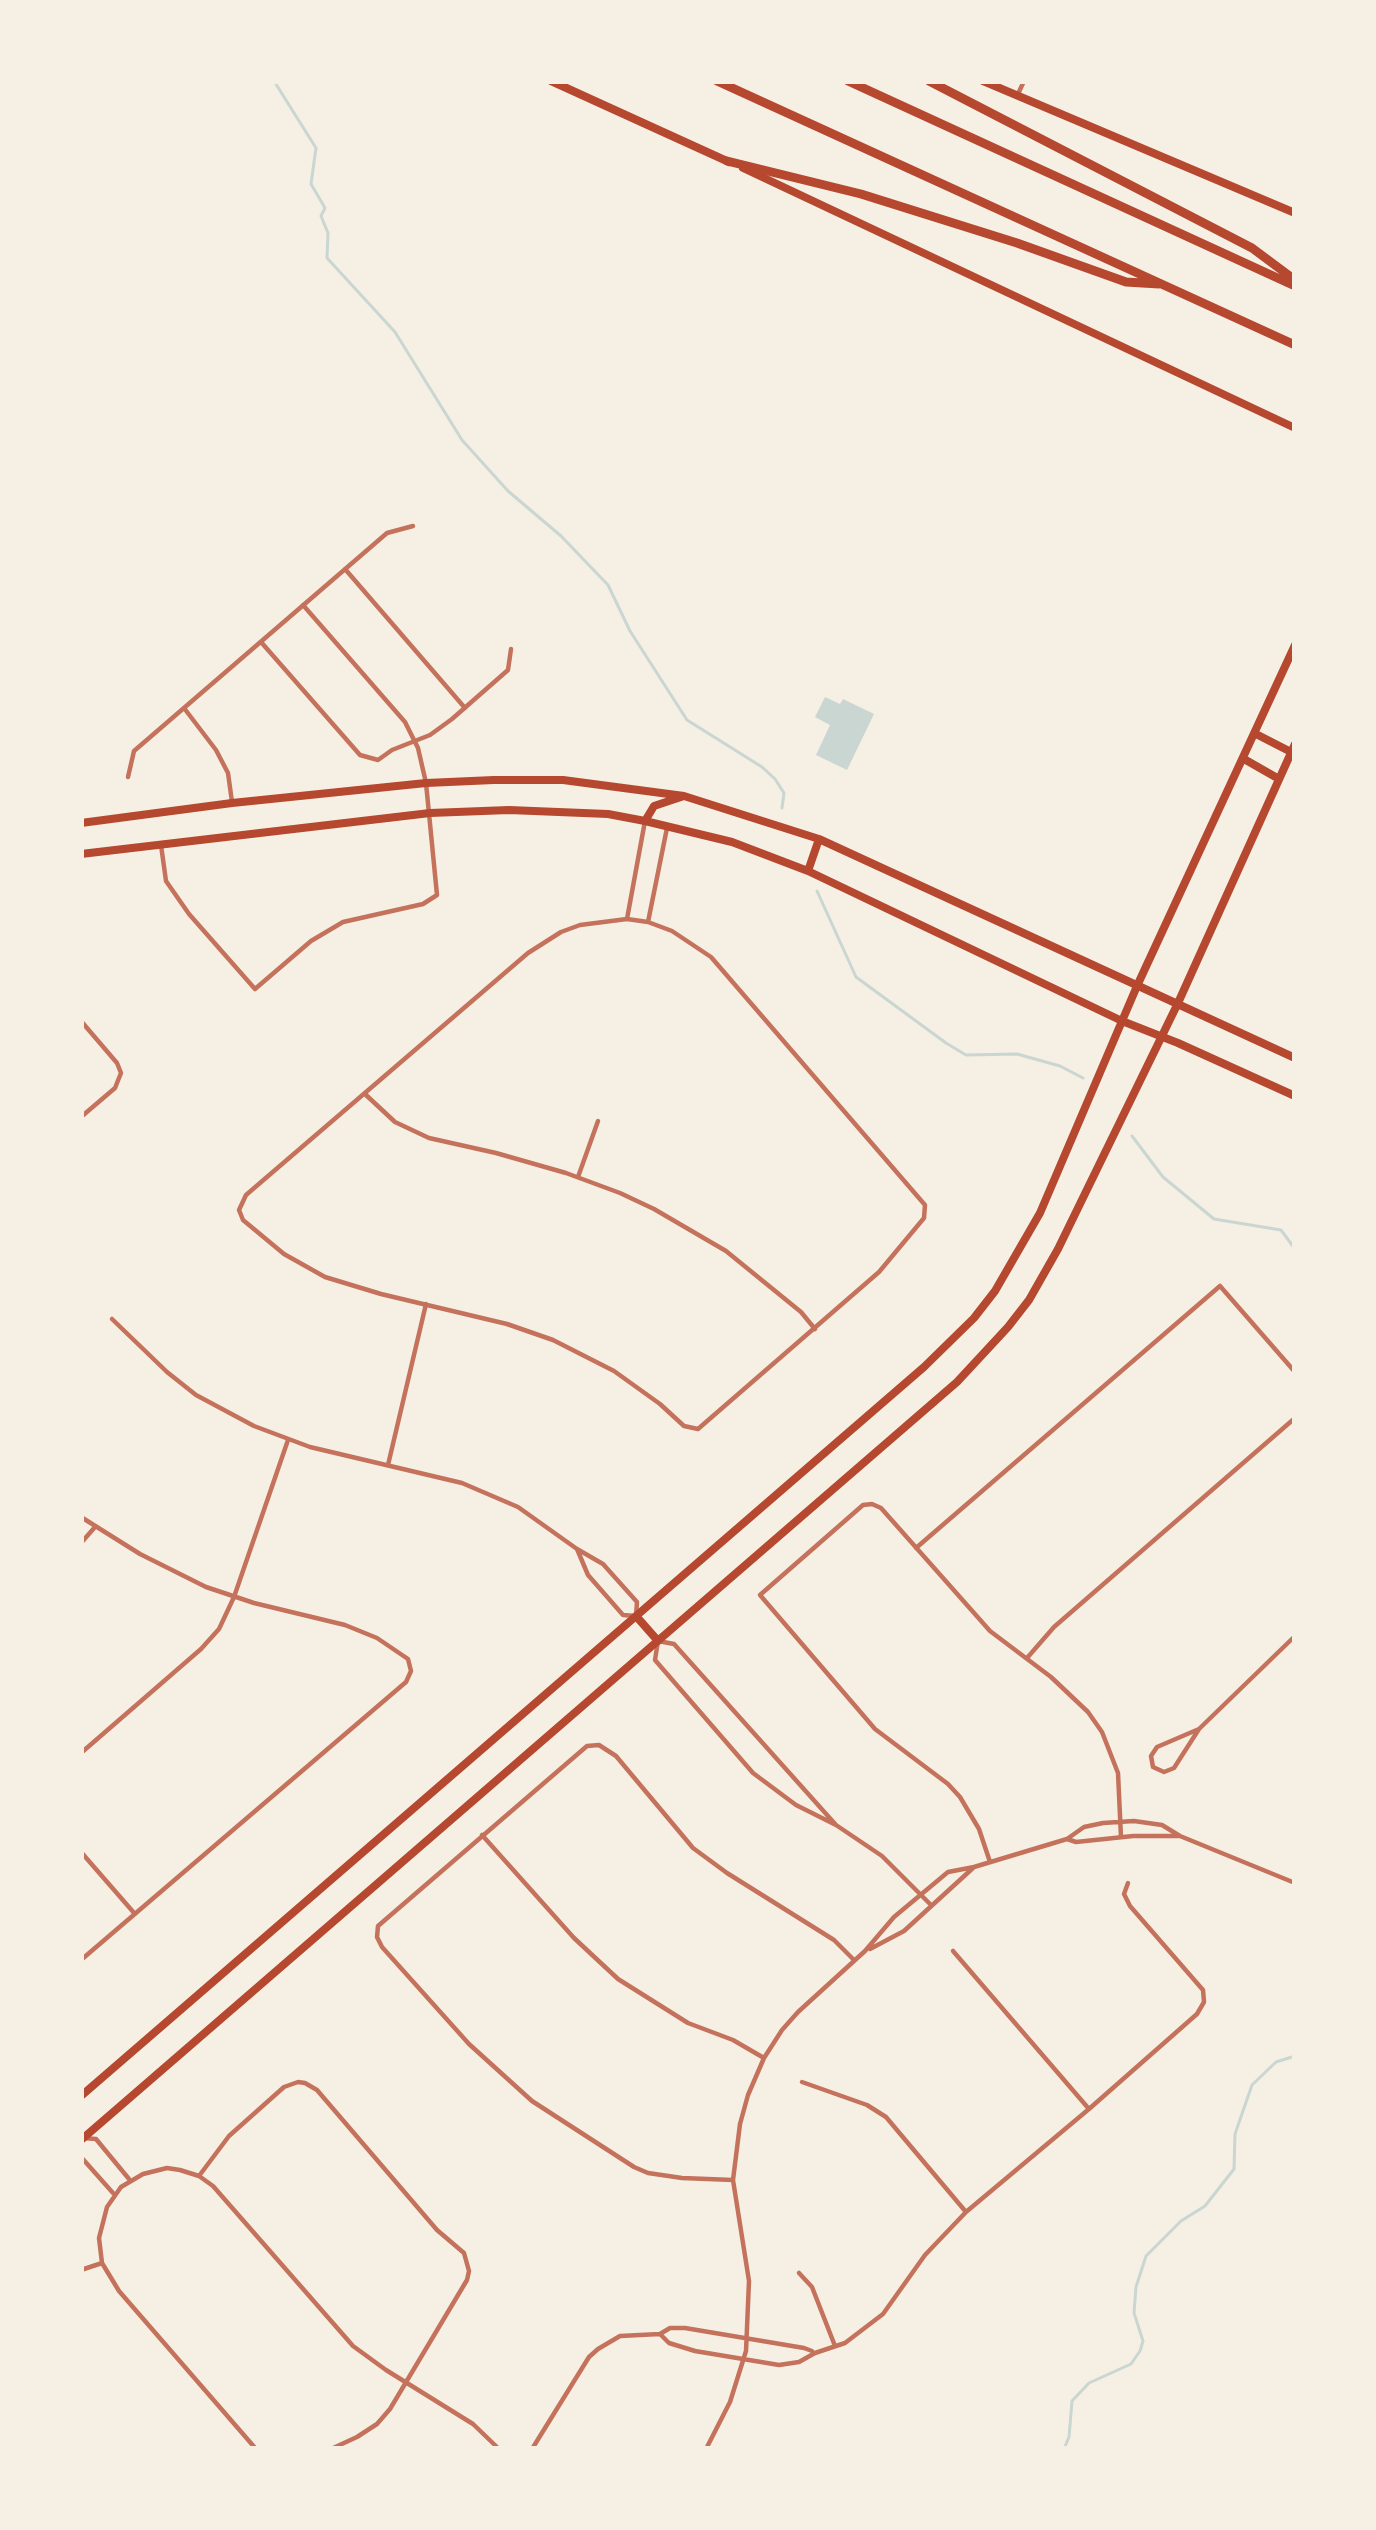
<!DOCTYPE html>
<style>
body{margin:0}
#map{position:relative;width:1376px;height:2530px;overflow:hidden;background:#f6efe4;font-family:"Titillium Web",sans-serif}
canvas{display:block}
.frame{position:absolute;inset:0;border:84px solid #f6efe4;pointer-events:none}
</style>
<div id="map">
<canvas width="1376" height="2530"></canvas>
<div class="frame"></div>
</div>
<script>
const ctx = document.querySelector('canvas').getContext('2d');
ctx.lineJoin = 'round';
function fillPath(path, color) {
  ctx.fillStyle = color;
  ctx.fill(path, 'evenodd');
}
function shape(rows) {
  const path = new Path2D();
  for (const r of rows) {
    path.moveTo(r[0], r[1]);
    for (let i = 2; i < r.length; i += 2) path.lineTo(r[i], r[i + 1]);
  }
  return path;
}
function trace(path, color, width, dash) {
  ctx.strokeStyle = color;
  ctx.lineWidth = width;
  ctx.lineCap = dash ? 'butt' : 'round';
  ctx.setLineDash(dash || []);
  ctx.stroke(path);
}
fillPath(shape([
 [825,697,840,704,843,699,874,714,847,770,816,755,830,725,815,717]
]), '#c9d6d2');
trace(shape([
 [274,81,316,148,311,184,325,208,321,216,328,233,327,258,395,332,462,440,508,491,561,536,608,585,630,631,687,720,762,767,775,779,784,793,782,808],
 [817,891,856,977,946,1043,966,1055,1017,1054,1060,1066,1083,1078],
 [1132,1136,1163,1177,1214,1219,1281,1230,1295,1249],
 [1064,2449,1069,2437,1072,2401,1089,2383,1131,2364,1140,2351,1143,2341,1134,2313,1136,2287,1146,2256,1181,2221,1205,2206,1234,2169,1235,2134,1252,2085,1276,2062,1295,2056]
]), '#c9d6d2', 3);
trace(shape([
 [1018,94,1024,81],
 [345,569,465,708],
 [261,642,360,755,378,760,392,750,430,735,452,719,508,670,511,649],
 [184,708,216,750,228,773,232,802],
 [128,777,134,751,387,533,413,526],
 [161,845,166,881,189,914,255,989,311,941,343,922,423,904,437,895,426,783,418,748,405,722,303,605],
 [627,919,648,922,672,931,711,957,925,1205,924,1218,879,1272,698,1429,684,1426,660,1404,614,1371,553,1340,507,1324,381,1294,325,1277,284,1254,243,1220,239,1210,246,1195,528,953,561,932,580,925,627,919],
 [627,919,645,821],
 [648,922,667,828],
 [81,1021,117,1063,121,1073,115,1088,81,1117],
 [366,1095,395,1122,429,1138,496,1153,566,1173,620,1193,654,1209,726,1251,801,1312,815,1329],
 [578,1177,598,1121],
 [112,1319,167,1372,196,1395,254,1426,310,1447,462,1483,518,1507,577,1549,603,1564,637,1602,636,1616,623,1615,588,1575,577,1549],
 [388,1465,426,1304],
 [81,1517,140,1554,206,1587,254,1603,345,1625,377,1638,408,1659,411,1671,406,1682,81,1960],
 [81,1543,95,1527],
 [916,1548,1220,1286,1295,1372],
 [1027,1658,1054,1627,1295,1418],
 [1199,1729,1157,1747,1151,1756,1153,1767,1164,1772,1174,1768,1199,1729,1295,1636],
 [81,1753,201,1649,219,1629,234,1597,288,1440],
 [836,1825,674,1644,658,1641,655,1660,753,1773,796,1805,836,1825,882,1856,931,1905],
 [482,1835,574,1938,618,1979,688,2023,733,2040,764,2058],
 [1067,1839,1076,1842,1133,1836,1180,1836],
 [81,1852,135,1914],
 [990,1862,979,1829,960,1797,948,1784,875,1729,760,1595,863,1505,872,1504,881,1508,990,1631,1051,1677,1088,1712,1102,1732,1118,1773,1121,1837],
 [870,1949,904,1931,973,1868],
 [953,1951,1089,2109],
 [802,2082,867,2105,886,2117,966,2212],
 [81,2145,83,2138,96,2139,129,2179],
 [81,2157,113,2193],
 [199,2176,229,2136,284,2087,298,2082,305,2083,317,2090,437,2230,464,2253,469,2271,467,2280,390,2409,377,2424,357,2437,331,2449],
 [733,2180,682,2178,648,2173,634,2167,532,2101,469,2044,382,1947,377,1937,378,1926,587,1746,599,1745,616,1756,693,1848,727,1873,834,1940,854,1960],
 [81,2270,102,2263],
 [799,2273,812,2287,835,2346],
 [660,2334,669,2343,695,2351,779,2365,799,2362,815,2353,845,2343,883,2314,925,2255,966,2212,1089,2109,1197,2014,1204,2002,1203,1990,1130,1906,1124,1894,1128,1883],
 [256,2449,119,2291,102,2263,99,2238,107,2207,121,2187,143,2174,167,2168,180,2170,199,2176,213,2186,353,2346,386,2370,473,2424,499,2449],
 [532,2449,589,2357,598,2349,620,2336,660,2334,670,2328,685,2328,804,2348,812,2351],
 [706,2449,730,2402,746,2351,749,2281,733,2180,740,2124,748,2095,764,2058,782,2030,798,2012,865,1951,894,1917,948,1872,974,1867,1067,1839,1084,1827,1103,1823,1134,1821,1162,1825,1180,1836,1295,1883]
]), '#c5725c', 4.5);
trace(shape([
 [551,81,729,162],
 [983,81,1295,213],
 [743,168,1295,428],
 [1256,734,1291,752],
 [1244,759,1279,779],
 [645,821,654,806,681,797],
 [81,823,232,803,426,783,494,780,563,780,684,796,819,839,1295,1058],
 [81,854,430,813,509,810,608,814,645,821,732,842,808,871,1122,1021,1178,1043,1295,1096],
 [808,871,819,839],
 [636,1616,658,1641],
 [81,2096,924,1367,974,1318,995,1291,1040,1213,1137,986,1295,645],
 [81,2140,957,1382,1008,1327,1029,1300,1058,1249,1178,1003,1295,744]
]), '#b5482f', 8);
trace(shape([
 [717,81,1295,345],
 [848,81,1295,286],
 [929,81,1252,248,1295,280],
 [727,161,861,194,1017,243,1126,282,1159,284]
]), '#b5482f', 9);
</script>
